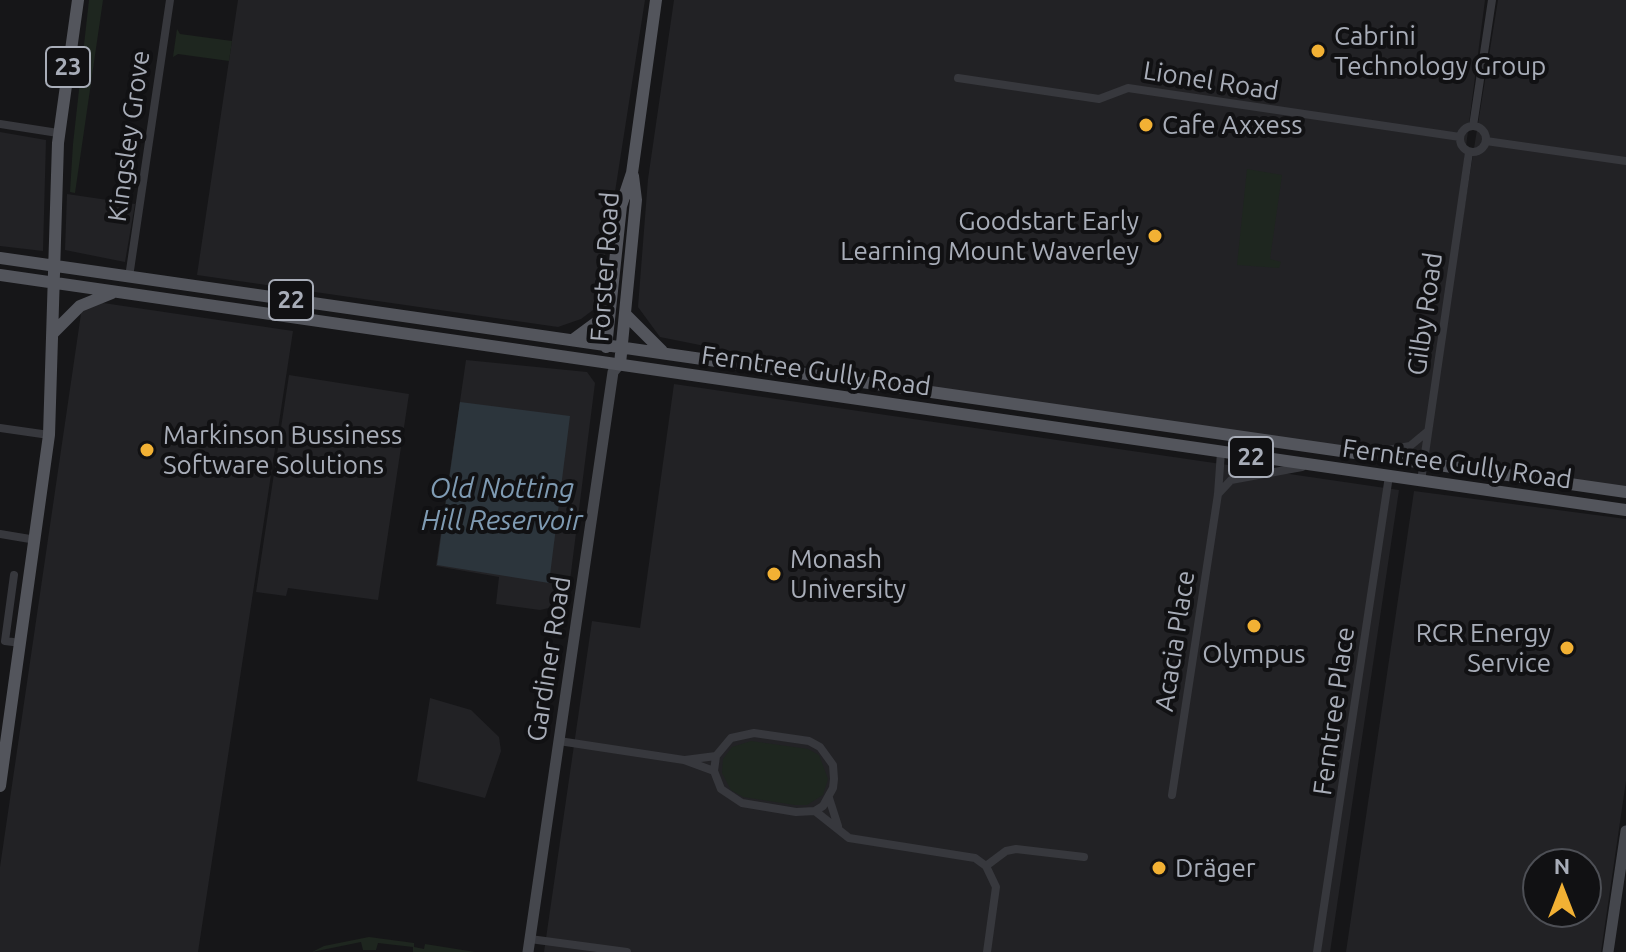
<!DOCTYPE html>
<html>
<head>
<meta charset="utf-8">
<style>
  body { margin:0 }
  #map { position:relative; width:1626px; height:952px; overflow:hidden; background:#161618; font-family:Ubuntu,sans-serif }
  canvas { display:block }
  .north { position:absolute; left:1522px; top:848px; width:80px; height:80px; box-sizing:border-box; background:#111113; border:2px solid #4d4f55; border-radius:50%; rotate:0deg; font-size:22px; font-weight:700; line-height:32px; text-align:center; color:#a8adb8 }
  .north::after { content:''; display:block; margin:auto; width:28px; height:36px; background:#f2b134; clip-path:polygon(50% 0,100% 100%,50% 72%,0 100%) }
</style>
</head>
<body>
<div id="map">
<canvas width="1626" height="952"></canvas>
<div class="north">N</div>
</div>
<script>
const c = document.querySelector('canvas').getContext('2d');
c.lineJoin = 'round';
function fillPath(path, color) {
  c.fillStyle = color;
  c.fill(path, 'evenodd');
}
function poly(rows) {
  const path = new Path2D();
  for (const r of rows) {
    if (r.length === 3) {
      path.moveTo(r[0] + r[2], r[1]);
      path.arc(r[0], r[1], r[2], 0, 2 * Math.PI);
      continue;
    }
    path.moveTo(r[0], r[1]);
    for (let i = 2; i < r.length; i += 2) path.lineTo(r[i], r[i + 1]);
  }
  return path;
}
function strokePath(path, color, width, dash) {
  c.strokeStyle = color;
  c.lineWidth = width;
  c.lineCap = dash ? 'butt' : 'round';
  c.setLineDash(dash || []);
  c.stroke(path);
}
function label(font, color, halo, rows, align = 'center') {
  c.font = font + ' Ubuntu,sans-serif';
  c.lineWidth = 8;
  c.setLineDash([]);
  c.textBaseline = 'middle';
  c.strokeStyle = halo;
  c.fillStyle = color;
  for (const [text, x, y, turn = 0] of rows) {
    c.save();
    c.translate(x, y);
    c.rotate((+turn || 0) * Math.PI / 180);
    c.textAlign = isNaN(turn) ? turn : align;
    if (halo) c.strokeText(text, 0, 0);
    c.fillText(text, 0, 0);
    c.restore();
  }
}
fillPath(poly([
  [238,0,645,0,597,307,581,319,558,327,197,275],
  [674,0,1485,0,1432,408,1498,0,1626,0,1626,489,1424,463,829,371,660,337,638,307,648,179],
  [0,132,46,140,43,251,0,246],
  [67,194,135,204,125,262,65,250],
  [83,300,293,331,198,952,0,952,0,867],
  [466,360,587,372,595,383,567,604,540,610,496,604,499,577,436,566],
  [289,375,409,394,378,600,288,588,286,596,256,592],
  [674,384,1399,490,1330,952,544,952,592,621,640,628],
  [1414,491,1626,519,1626,781,1601,952,1346,952],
  [1538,864,1586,864,1586,912,1538,912],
  [430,698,471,710,499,737,501,751,485,798,417,781]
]), '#222225');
fillPath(poly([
  [89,0,103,0,75,193,70,192,73,144],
  [177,29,180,34,232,41,229,61,178,54,173,57],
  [1247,169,1282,175,1270,259,1281,262,1279,268,1237,265],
  [751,741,808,749,819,755,828,779,823,795,807,805,795,805,743,797,731,790,722,773,723,759,732,747],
  [369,937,414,943,414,947,424,949,425,944,475,952,413,952,413,947,378,943,376,950,363,950,361,942,312,952,324,946]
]), '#1e261f');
fillPath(poly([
  [460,402,570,416,549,583,437,565]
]), '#2c353c');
strokePath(poly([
  [958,78,1099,99,1128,88,1460,137],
  [0,124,58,133],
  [1473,139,13],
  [1473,126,1492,0],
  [1486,141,1626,161],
  [129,277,170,0],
  [0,428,49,435],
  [1376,452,1410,446,1428,431],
  [1421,481,1469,152],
  [1218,494,1231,480,1302,467],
  [0,534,36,540],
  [14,575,5,641,21,643],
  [754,733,809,741,820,747,833,765,834,779,833,788,823,806,815,811,796,812,742,803,721,789,714,771,716,756,731,738,754,733],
  [559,741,684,760,714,771],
  [685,760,716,756],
  [1172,795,1218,494,1221,452],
  [829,798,838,826],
  [815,811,849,838,975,858,986,866,1006,851,1016,849,1084,857],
  [986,866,996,887,987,952],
  [530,939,627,952],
  [1317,952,1389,476]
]), '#37383d', 8);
strokePath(poly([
  [528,952,613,372,620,364],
  [1608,952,1626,831]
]), '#45474d', 11);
strokePath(poly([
  [0,258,1626,492],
  [0,275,1626,510],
  [625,314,662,351],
  [53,333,80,306,112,293],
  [574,339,597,322,609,306],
  [606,347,621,206,632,173,656,0],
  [620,364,636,200,633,176],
  [0,786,49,435,58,143,78,0]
]), '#53555c', 12);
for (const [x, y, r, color] of [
  [1318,51,8,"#f2b134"],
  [1146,125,8,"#f2b134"],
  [1155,236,8,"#f2b134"],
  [147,450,8,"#f2b134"],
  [774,574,8,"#f2b134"],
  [1254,626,8,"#f2b134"],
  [1567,648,8,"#f2b134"],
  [1159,868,8,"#f2b134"]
]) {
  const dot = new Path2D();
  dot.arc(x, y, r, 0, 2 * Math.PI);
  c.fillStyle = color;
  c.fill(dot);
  strokePath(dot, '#111113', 3);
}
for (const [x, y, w] of [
  [68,67,44],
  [291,300,44],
  [1251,457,44]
]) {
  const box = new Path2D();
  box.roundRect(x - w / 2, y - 20, w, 40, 6);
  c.fillStyle = '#111113';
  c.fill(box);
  strokePath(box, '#a8adb8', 2);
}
label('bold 24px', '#a8adb8', null, [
  ["23",68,67],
  ["22",291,300],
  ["22",1251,457]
]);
label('26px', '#a8adb8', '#111113', [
  ["Cabrini",1334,36],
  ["Technology Group",1334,66],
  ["Cafe Axxess",1162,125],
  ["Goodstart Early",1139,221,"right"],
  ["Learning Mount Waverley",1139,251,"right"],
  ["Markinson Bussiness",163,435],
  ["Software Solutions",163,465],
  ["Monash",790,559],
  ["University",790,589],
  ["RCR Energy",1551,633,"right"],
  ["Service",1551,663,"right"],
  ["Olympus",1254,654,"center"],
  ["Dräger",1175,868]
], 'left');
label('26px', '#a8adb8', '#111113', [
  ["Lionel Road",1211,81,9],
  ["Kingsley Grove",129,136,-82],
  ["Forster Road",605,267,-86],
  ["Gilby Road",1425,314,-82],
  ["Ferntree Gully Road",816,371,8],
  ["Ferntree Gully Road",1457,464,8],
  ["Acacia Place",1175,641,-81],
  ["Gardiner Road",549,659,-81],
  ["Ferntree Place",1334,711,-82]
]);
label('italic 28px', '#7f9bb3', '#111113', [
  ["Old Notting",502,489],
  ["Hill Reservoir",502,521]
]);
</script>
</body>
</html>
